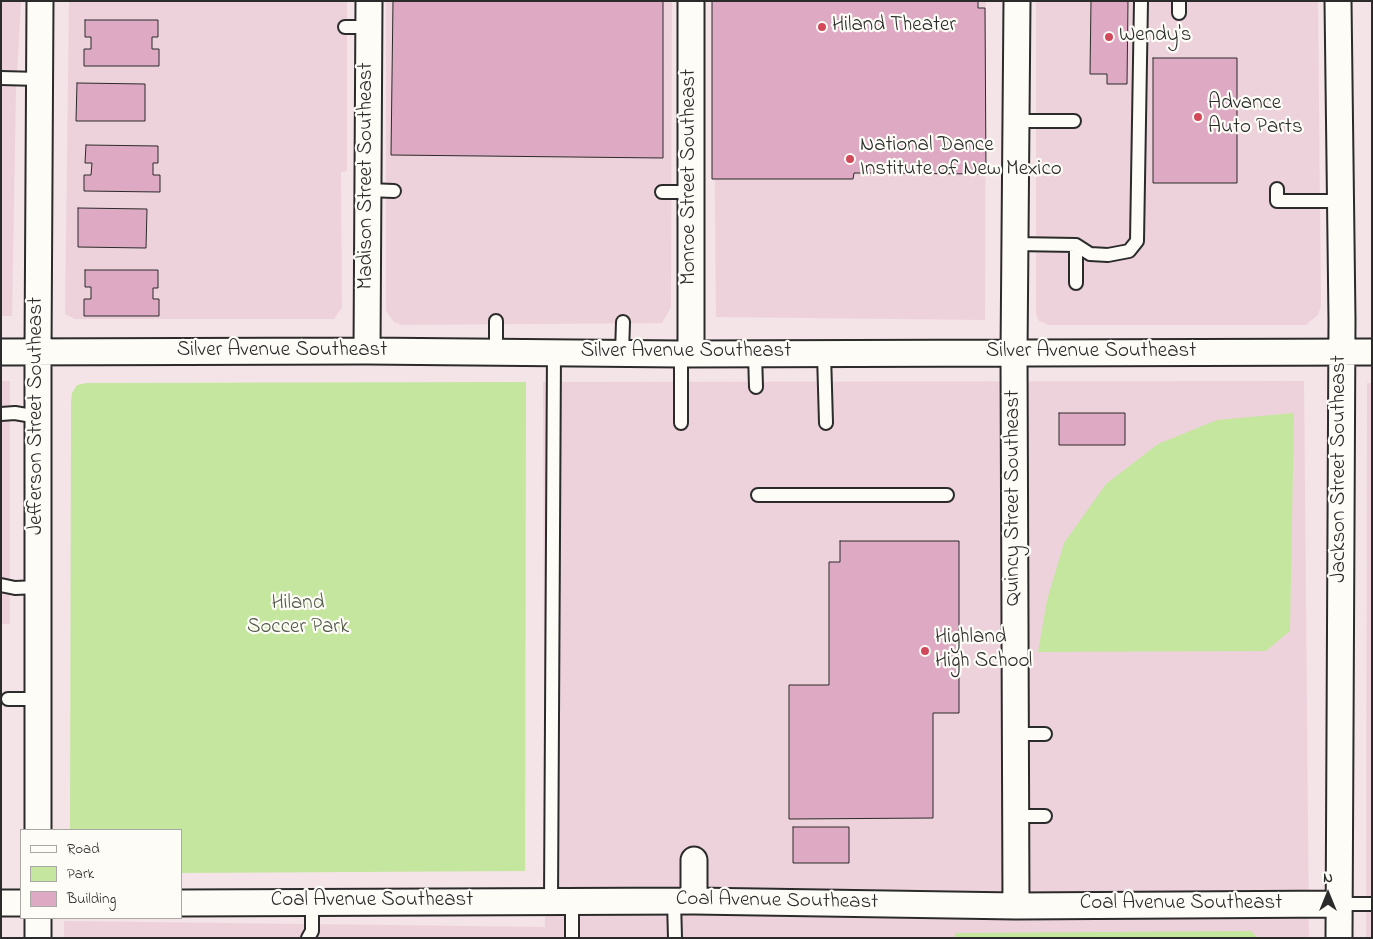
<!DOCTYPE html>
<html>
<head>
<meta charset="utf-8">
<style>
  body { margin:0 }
  #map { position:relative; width:1373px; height:939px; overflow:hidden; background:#f4e3e7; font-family:"Indie Flower",sans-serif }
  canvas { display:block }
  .frame { position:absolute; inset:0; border:2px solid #2b2b2b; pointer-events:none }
  .legend { position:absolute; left:20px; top:829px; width:162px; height:90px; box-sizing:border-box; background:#fdfcf7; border:1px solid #a9a8a5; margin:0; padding:6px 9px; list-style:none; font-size:15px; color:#2b2b2b }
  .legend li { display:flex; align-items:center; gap:10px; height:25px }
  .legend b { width:25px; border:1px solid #a9a8a5 }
  .north { position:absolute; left:1303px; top:869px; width:50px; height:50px; -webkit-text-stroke:4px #fdfcf7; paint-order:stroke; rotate:0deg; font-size:14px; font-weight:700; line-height:20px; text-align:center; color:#2b2b2b }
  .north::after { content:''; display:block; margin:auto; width:18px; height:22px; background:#2b2b2b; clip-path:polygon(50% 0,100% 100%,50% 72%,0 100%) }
</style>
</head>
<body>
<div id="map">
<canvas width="1373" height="939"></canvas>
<div class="frame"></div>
<ul class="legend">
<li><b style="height:6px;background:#fdfcf7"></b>Road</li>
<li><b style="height:14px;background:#c5e69f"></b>Park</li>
<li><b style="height:14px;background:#dea9c2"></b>Building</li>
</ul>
<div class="north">N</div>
</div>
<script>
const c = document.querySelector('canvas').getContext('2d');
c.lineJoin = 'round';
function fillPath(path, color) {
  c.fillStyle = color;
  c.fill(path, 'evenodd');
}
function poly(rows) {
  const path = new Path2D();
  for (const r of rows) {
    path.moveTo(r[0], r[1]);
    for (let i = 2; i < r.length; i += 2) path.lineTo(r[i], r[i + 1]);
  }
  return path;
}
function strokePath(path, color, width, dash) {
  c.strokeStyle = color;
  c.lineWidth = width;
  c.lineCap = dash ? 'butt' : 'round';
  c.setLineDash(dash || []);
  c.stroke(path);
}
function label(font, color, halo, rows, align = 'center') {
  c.font = font + ' "Indie Flower",sans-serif';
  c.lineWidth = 4.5;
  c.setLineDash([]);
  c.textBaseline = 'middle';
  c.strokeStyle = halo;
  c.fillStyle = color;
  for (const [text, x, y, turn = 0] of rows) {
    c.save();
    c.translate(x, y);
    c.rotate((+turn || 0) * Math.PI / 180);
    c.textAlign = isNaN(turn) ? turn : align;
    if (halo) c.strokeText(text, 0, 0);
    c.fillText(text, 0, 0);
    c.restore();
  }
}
fillPath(poly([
  [1,1,21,1,16,90,12,316,1,316],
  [69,1,347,1,347,171,341,172,342,307,334,319,75,319,65,314],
  [386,1,672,1,671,307,662,323,402,325,394,322,386,311],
  [713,1,986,1,985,320,716,317],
  [1036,1,1318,1,1321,306,1318,315,1306,325,1049,325,1039,321,1036,314],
  [1,381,10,381,10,624,1,624],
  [1304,381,1309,938,64,938,64,921,545,927,543,382],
  [1367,383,1372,383,1372,938,1366,938]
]), '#edd2dc');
fillPath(poly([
  [526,382,525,871,181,873,181,830,70,830,71,403,72,393,77,385,87,383],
  [1294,413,1290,631,1266,651,1038,652,1047,600,1064,543,1106,484,1158,444,1217,420],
  [1251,931,1258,938,955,938,955,933]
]), '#c5e69f');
const building = poly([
  [393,1,663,1,663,158,391,155,393,1],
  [712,1,978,1,978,8,985,8,986,174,854,173,853,179,712,179,712,1],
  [1091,1,1128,1,1127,84,1107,84,1107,74,1090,74,1091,1],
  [85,20,158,20,158,37,152,37,152,49,159,49,159,66,84,66,84,49,91,49,91,37,85,37,85,20],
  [1153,58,1237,58,1237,183,1153,183,1153,58],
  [77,83,145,84,145,121,76,121,77,83],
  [86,145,158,146,158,163,153,163,153,175,160,175,160,192,84,191,84,175,91,175,92,163,85,163,86,145],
  [78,208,147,209,146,248,78,247,78,208],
  [85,270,158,270,158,288,153,288,153,299,159,299,159,316,84,316,84,299,91,299,91,287,85,287,85,270],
  [1059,413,1125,413,1125,445,1059,445,1059,413],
  [840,541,959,541,959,713,933,713,933,818,789,819,789,685,829,685,829,562,840,562,840,541],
  [793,827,849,827,849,863,793,863,793,827]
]);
fillPath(building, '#dea9c2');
strokePath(building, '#2b2b2b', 1);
const lane = poly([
  [1179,13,1179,1],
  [345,27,369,27],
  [1,78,39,79],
  [1016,121,1074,121],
  [1277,189,1277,201,1340,201],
  [368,190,394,191],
  [662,192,691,192],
  [1015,244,1076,245,1090,254,1108,255,1129,251,1137,241,1141,1],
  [1076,245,1076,283],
  [496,321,496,352],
  [622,353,623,322],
  [681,354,681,423],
  [755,354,756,387],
  [824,354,826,423],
  [1,414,15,413,38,417],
  [758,495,947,495],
  [1,585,15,588,38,587],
  [8,699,38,699],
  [1016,734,1045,734],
  [1016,816,1045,816],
  [551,901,554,352],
  [572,901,572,938],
  [674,901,675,938],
  [1339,904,1372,904],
  [308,938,312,931,312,902]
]);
const street = poly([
  [1338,1,1342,320,1339,938],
  [367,351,369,1],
  [1,352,367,351,681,354,1372,352],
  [691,354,691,1],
  [38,830,38,352,40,1],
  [694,860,694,901],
  [1,903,21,903],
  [181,903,694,901,1016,906,1339,904],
  [1016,906,1014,354,1017,1],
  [38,938,38,918]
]);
strokePath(lane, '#2b2b2b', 16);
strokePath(street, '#2b2b2b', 29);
strokePath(lane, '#fdfcf7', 12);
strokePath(street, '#fdfcf7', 25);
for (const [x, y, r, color] of [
  [822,27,5,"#d1495b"],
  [1109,37,5,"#d1495b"],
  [1198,117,5,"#d1495b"],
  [850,159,5,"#d1495b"],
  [925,651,5,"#d1495b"]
]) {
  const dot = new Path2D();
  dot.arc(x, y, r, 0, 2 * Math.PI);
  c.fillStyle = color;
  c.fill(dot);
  strokePath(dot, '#fdfcf7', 2);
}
label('21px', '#2b2b2b', '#fdfcf7', [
  ["Hiland Theater",832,27],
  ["Wendy's",1119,37],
  ["Advance",1208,105],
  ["Auto Parts",1208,129],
  ["National Dance",860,147],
  ["Institute of New Mexico",860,171],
  ["Highland",935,639],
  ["High School",935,663]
], 'left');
label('21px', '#2b2b2b', '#fdfcf7', [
  ["Madison Street Southeast",368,176,-90],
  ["Monroe Street Southeast",691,177,-90],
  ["Silver Avenue Southeast",282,352],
  ["Silver Avenue Southeast",686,353],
  ["Silver Avenue Southeast",1091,353],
  ["Jefferson Street Southeast",38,416,-90],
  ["Jackson Street Southeast",1341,469,-90],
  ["Quincy Street Southeast",1015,498,-90],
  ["Coal Avenue Southeast",372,902],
  ["Coal Avenue Southeast",777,902,1],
  ["Coal Avenue Southeast",1181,905]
]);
label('21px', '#525a48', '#fdfcf7', [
  ["Hiland",298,605],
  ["Soccer Park",298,629]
]);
</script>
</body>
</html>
